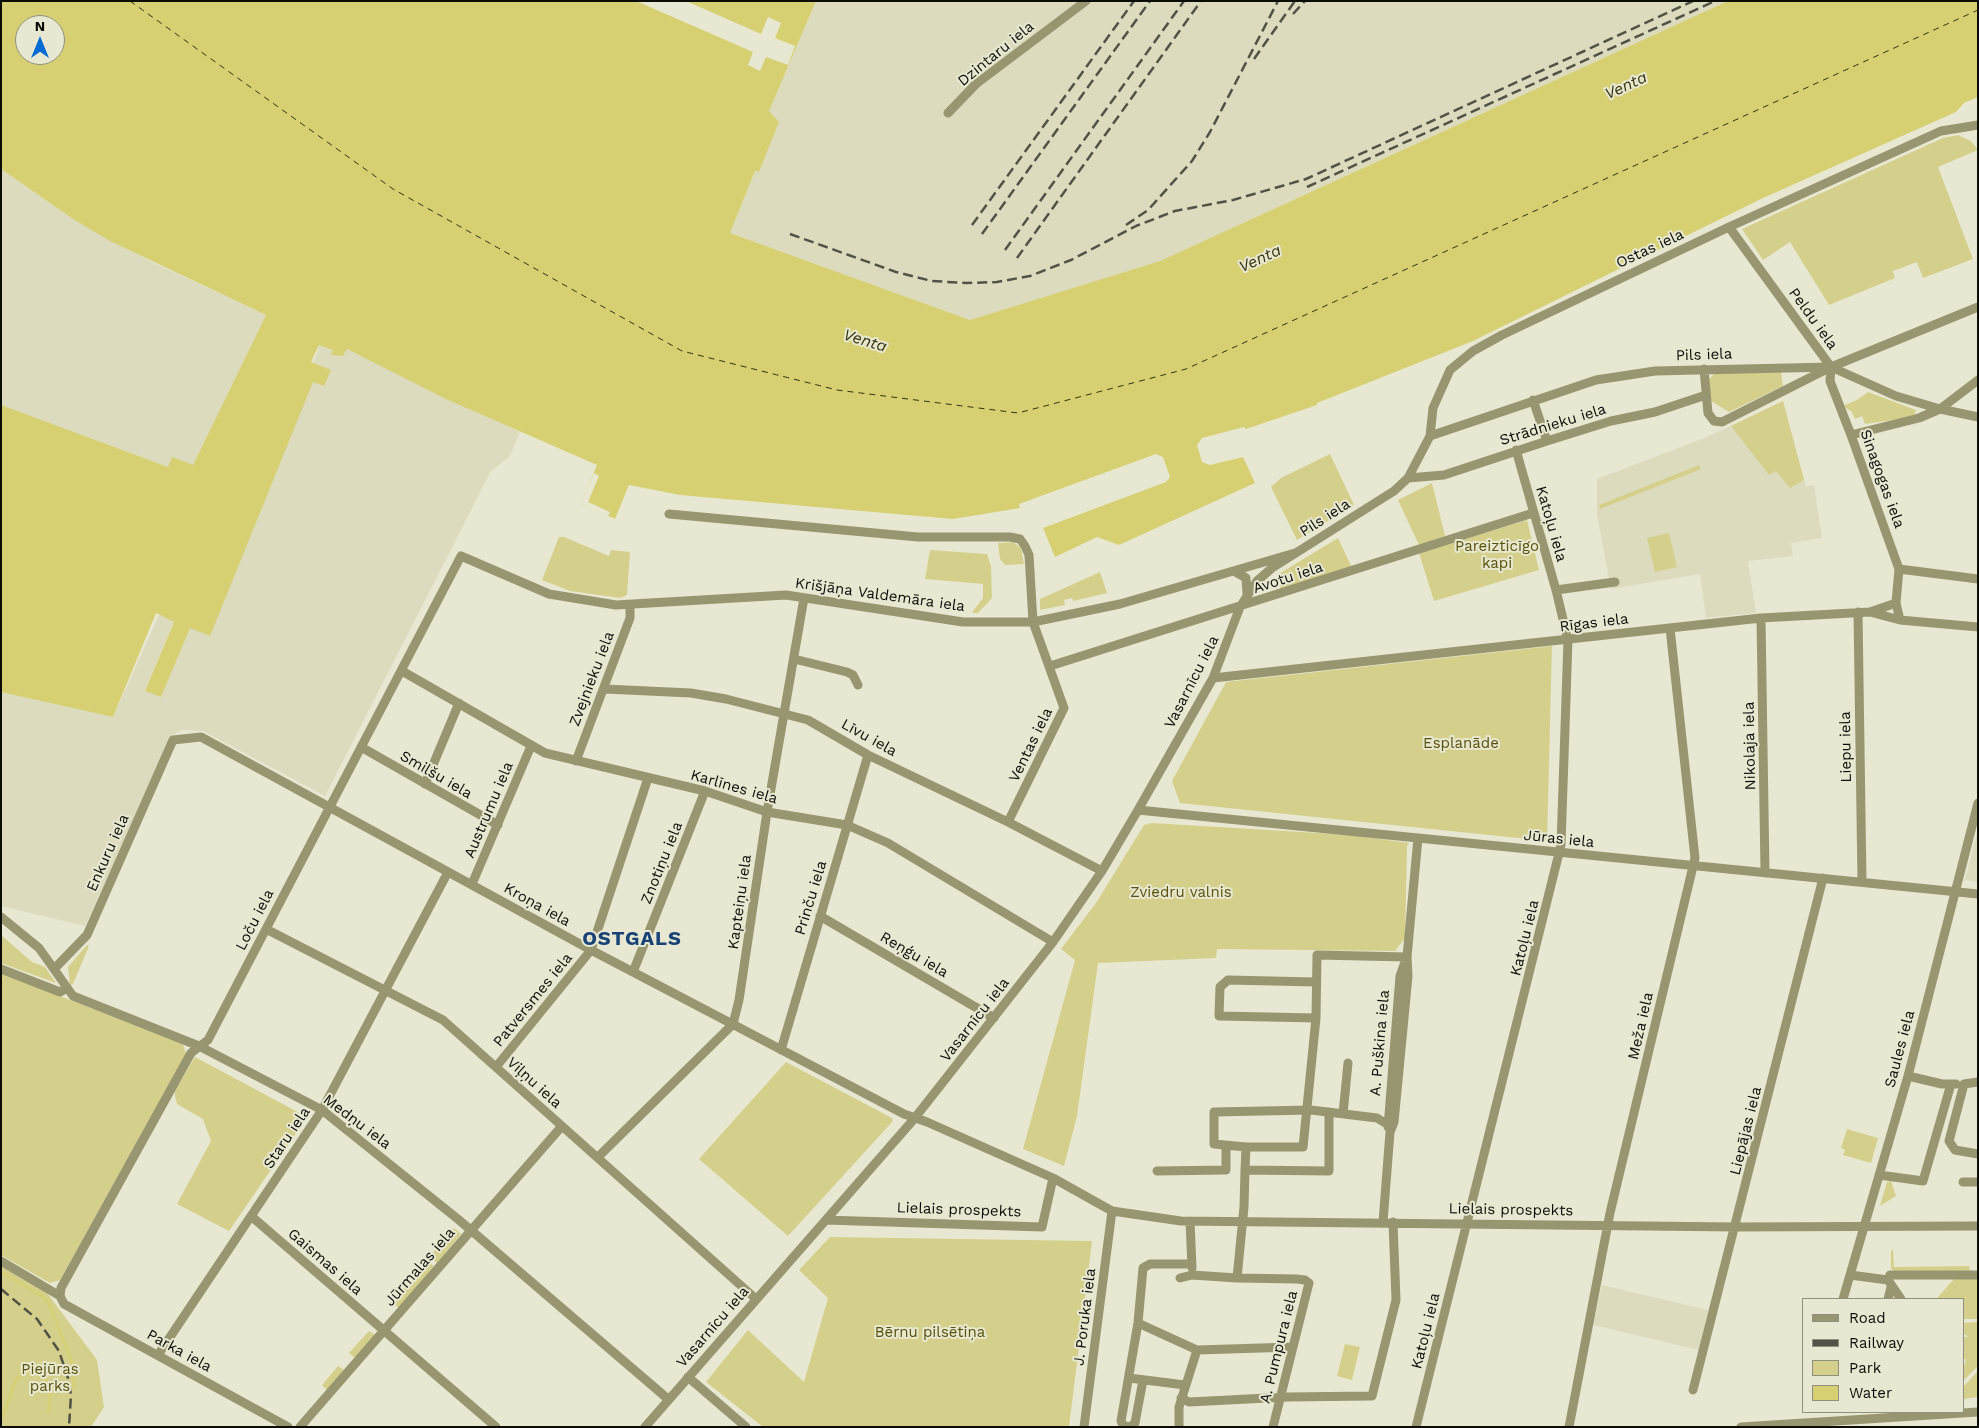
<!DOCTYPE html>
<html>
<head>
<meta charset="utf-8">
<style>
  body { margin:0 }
  #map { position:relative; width:1979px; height:1428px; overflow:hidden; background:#e8e8d2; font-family:"Work Sans",sans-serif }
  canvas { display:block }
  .frame { position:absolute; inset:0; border:2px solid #0c0c06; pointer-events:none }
  .legend { position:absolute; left:1802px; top:1298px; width:162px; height:115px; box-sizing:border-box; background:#e8e8d2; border:1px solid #909080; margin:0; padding:6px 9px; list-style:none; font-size:15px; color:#0c0c06 }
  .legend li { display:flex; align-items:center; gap:10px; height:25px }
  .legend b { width:25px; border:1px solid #909080 }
  .north { position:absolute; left:15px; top:15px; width:50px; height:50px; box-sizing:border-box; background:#e8e8d2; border:1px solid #909080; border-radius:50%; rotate:0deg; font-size:14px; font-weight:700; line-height:20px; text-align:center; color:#0c0c06 }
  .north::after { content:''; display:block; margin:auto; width:18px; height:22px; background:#026cd4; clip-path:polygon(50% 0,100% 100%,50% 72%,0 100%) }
</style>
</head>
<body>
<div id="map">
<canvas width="1979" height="1428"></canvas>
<div class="frame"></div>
<ul class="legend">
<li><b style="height:6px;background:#989670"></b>Road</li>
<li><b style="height:6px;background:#525246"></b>Railway</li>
<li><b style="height:14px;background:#d4d08c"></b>Park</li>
<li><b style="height:14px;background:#d6d072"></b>Water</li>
</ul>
<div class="north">N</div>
</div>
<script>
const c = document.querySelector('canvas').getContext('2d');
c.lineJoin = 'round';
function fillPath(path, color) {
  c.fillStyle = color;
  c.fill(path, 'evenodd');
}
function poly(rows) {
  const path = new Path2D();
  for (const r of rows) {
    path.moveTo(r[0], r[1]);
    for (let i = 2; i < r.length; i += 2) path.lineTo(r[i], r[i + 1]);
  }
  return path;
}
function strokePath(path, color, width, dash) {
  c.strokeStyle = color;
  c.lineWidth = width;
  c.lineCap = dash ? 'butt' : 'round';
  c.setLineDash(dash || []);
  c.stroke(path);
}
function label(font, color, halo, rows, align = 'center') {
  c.font = font + ' "Work Sans",sans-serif';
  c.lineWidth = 4;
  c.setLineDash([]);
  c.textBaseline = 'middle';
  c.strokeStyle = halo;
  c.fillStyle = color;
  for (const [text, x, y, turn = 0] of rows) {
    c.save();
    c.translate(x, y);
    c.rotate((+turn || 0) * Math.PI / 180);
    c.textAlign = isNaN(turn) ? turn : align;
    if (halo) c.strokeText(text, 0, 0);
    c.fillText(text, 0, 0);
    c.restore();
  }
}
fillPath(poly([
  [816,1,1728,1,1160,261,970,320,730,233,755,171,759,172,779,122,769,111],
  [1,169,73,219,152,262,266,315,193,465,168,467,1,407],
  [320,345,334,350,331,355,343,356,347,349,520,432,510,456,491,471,325,796,203,731,182,730,173,735,85,926,1,906,1,692,113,717,159,615,174,621,145,690,161,697,190,627,210,635],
  [1783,401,1806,487,1814,485,1822,538,1791,543,1793,556,1748,561,1756,613,1706,618,1700,574,1611,589,1597,515,1597,479,1707,437],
  [1978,829,1978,882,1965,880],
  [1602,1285,1708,1310,1699,1350,1593,1325]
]), '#dcdbbe');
fillPath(poly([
  [1958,135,1971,141,1978,150,1938,167,1973,259,1923,278,1917,262,1893,271,1895,278,1829,305,1790,242,1763,260,1742,229,1943,138],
  [1781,372,1783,386,1729,412,1711,401,1708,380,1715,373],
  [1868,392,1916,410,1914,417,1865,424,1862,416,1855,419,1852,412,1843,406,1857,400],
  [1783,401,1804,480,1790,488,1776,471,1769,475,1731,426],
  [1330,454,1354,505,1297,540,1271,487,1281,478],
  [1699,465,1701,469,1600,509,1599,505],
  [1432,483,1445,536,1419,545,1398,500],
  [1527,520,1539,570,1434,601,1419,553],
  [1669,533,1677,567,1655,572,1647,538],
  [559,537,564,537,609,556,611,550,630,552,627,595,620,598,570,591,542,580],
  [1338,538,1352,568,1282,592,1277,575],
  [1013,542,1021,548,1024,564,1005,565,1000,559,998,543],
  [930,550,987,554,991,566,992,598,978,613,973,613,973,611,983,598,983,584,925,579],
  [1100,572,1107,593,1073,601,1072,598,1064,600,1065,605,1040,610,1040,599],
  [1552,646,1547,841,1180,803,1172,781,1226,682],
  [1152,823,1351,835,1409,843,1407,846,1405,938,1395,951,1217,949,1216,958,1098,963,1077,1116,1064,1166,1023,1149,1075,960,1061,949,1096,903,1144,825],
  [1,935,32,962,45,967,56,983,1,963],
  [87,945,89,946,73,984,70,985,68,967],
  [1,973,183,1044,186,1054,60,1280,50,1283,1,1255],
  [195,1057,307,1117,229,1231,177,1204,211,1141,203,1119,177,1104,175,1096,175,1091],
  [786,1062,892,1118,893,1121,788,1236,699,1159],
  [1847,1129,1878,1138,1871,1163,1843,1155,1845,1150,1841,1148],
  [1891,1181,1896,1196,1880,1206,1887,1182],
  [454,1228,461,1234,437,1263,429,1257],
  [830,1237,1092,1241,1069,1427,763,1427,706,1382,748,1330,804,1382,828,1298,799,1270],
  [1893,1249,1894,1267,1969,1266,1970,1271,1897,1274,1891,1268,1891,1251],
  [427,1260,434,1266,399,1308,392,1302],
  [1,1263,45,1290,97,1360,104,1407,91,1427,1,1427],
  [1956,1277,1978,1277,1978,1319,1963,1319,1963,1299,1936,1299],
  [1978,1322,1978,1366,1963,1381,1963,1368,1966,1360,1964,1358,1963,1360,1963,1337,1968,1337,1963,1333,1963,1323],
  [369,1331,375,1335,355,1358,349,1353],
  [1345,1344,1360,1347,1352,1380,1337,1376],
  [338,1366,344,1370,327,1390,322,1385],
  [1978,1371,1978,1397,1963,1399,1963,1387]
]), '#d4d08c');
fillPath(poly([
  [1,1,816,1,769,111,779,122,759,172,755,171,730,233,970,320,1160,261,1728,1,1978,1,1978,97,1964,103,1956,112,1763,198,1473,341,1317,403,1317,405,1246,429,1244,427,1202,438,1197,445,1202,462,1210,465,1243,457,1255,483,1119,545,1097,537,1055,557,1043,528,1166,482,1170,477,1163,457,1156,454,1019,504,1020,508,953,519,680,495,629,485,615,519,581,504,597,465,446,399,347,349,343,356,331,355,333,350,319,345,311,362,331,370,324,386,313,382,210,636,190,628,161,697,145,691,174,622,156,613,113,717,1,692,1,405,168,467,172,457,193,465,266,315,110,241,73,219,1,169],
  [25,25,55,25,55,55,25,55]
]), '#d6d072');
fillPath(poly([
  [636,1,686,1,761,34,768,17,781,23,775,38,795,46,788,65,766,57,760,71,748,65,753,52],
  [594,473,599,476,588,502,610,512,608,516,581,504]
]), '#e8e8d2');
strokePath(poly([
  [1,1272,44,1297,50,1306,73,1365,74,1388],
  [1,1421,16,1380,24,1372,33,1372,49,1382,50,1398,48,1413]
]), '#d6d072', 2.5);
strokePath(poly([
  [130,1,393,189,682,351,837,390,1018,413,1186,369,1978,10]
]), '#353309', 1, [6, 5]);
strokePath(poly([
  [948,113,976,84,1086,1],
  [1729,227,1831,367,1896,396,1940,409,1978,417],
  [1831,367,1830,381,1851,435,1899,569,1896,603,1900,620],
  [1704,369,1708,413,1714,421,1722,422,1829,368],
  [1533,400,1547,441],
  [1851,435,1919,418,1940,409,1978,380],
  [1430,436,1596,380,1655,371,1831,367,1978,307],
  [1408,478,1444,475,1547,441,1611,421,1655,412,1706,395],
  [669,514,918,537,1010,537,1020,539,1025,546,1029,555,1033,622,1064,708,1008,822],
  [1899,569,1978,579],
  [1234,571,1246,578,1247,594],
  [1556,590,1615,582],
  [1858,612,1862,882],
  [1870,612,1896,603],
  [1761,618,1765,873],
  [794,659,847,672,853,675,858,685],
  [1050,666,1533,513],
  [402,671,545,753,705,791,767,812,847,825,888,843,1053,942],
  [1213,678,1761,618,1870,612,1900,620,1978,627],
  [605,689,691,693,726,699,808,720,868,755,1008,822,1102,871],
  [361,747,498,825],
  [576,761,630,618,630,606],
  [425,784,459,703],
  [1138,810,1978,894],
  [472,884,531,746],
  [820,916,994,1018],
  [1,917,39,948,73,996,199,1046,322,1110,459,1220,668,1399],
  [266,929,443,1020,756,1299],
  [55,968,87,935,173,740,201,737,591,950,904,1114,927,1122,1053,1178,1112,1211,1181,1221,1736,1227,1978,1226],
  [1,969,60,992,67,988],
  [633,972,705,791],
  [1316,1018,1219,1016,1220,987,1228,980,1316,982],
  [781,1050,868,755],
  [496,1067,591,950,648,778],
  [1908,1076,1942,1084,1956,1084],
  [1978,1082,1964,1084,1949,1141,1955,1150,1978,1154],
  [1343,1114,1348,1063],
  [1388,1127,1400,976,1405,962],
  [1246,1147,1214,1144,1214,1112,1311,1110,1377,1118,1387,1124],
  [598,1157,733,1024,739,1000,767,812,804,598],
  [1245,1170,1246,1147,1303,1147,1316,1018,1317,955,1407,957],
  [1157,1171,1226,1170,1226,1146],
  [1879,1175,1923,1181,1951,1084],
  [1963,1182,1978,1182],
  [251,1216,496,1427],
  [826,1220,1042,1227,1053,1178],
  [1190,1221,1192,1268],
  [1383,1222,1390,1132,1394,1122,1408,976,1407,957,1418,838],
  [1,1261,60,1296],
  [1850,1275,1888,1280,1890,1275,1978,1275],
  [1180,1278,1192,1275,1237,1278],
  [1888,1280,1901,1299],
  [1843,1299,1908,1076,1978,803],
  [1888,1299,1891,1287],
  [1138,1323,1197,1350,1293,1347],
  [158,1355,322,1110,448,872],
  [688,1377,746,1427],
  [1129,1378,1185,1385],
  [1693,1390,1823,878],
  [1181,1398,1189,1402,1287,1397,1372,1396,1396,1300,1393,1222],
  [288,1427,64,1304,60,1296,61,1288,191,1053,208,1040,461,556,549,594,616,605,786,595,963,622,1033,622,1120,604,1295,553],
  [300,1427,562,1126],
  [645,1427,914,1119,1053,942,1102,871,1138,810,1213,678,1240,607,1257,581,1272,568,1394,491,1408,478,1430,436,1433,408,1450,370,1473,351,1502,335,1729,227,1941,131,1978,125],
  [1084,1427,1112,1211],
  [1128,1427,1123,1425,1121,1421,1138,1323,1143,1268,1150,1264,1192,1264],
  [1130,1427,1135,1423,1143,1380],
  [1179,1427,1179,1407,1197,1350],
  [1273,1427,1309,1283,1305,1280,1297,1279,1237,1278,1244,1207,1245,1170,1329,1171,1329,1112],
  [1416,1427,1561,845,1568,640,1556,590,1516,450],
  [1569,1427,1610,1213,1695,858,1670,628],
  [1741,1427,1978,1412]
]), '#989670', 9);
strokePath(poly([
  [1293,14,1305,1],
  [1254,59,1295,1],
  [1307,187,1715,1],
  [972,225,1134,1],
  [1126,225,1148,210,1192,161,1210,132,1278,1],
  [790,234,896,272,932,281,966,283,997,282,1030,276,1071,260,1136,226,1175,211,1233,200,1306,179,1693,1],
  [982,234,1150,1],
  [1005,250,1184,1],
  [1017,258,1201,1],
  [1,1289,37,1319,59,1351,68,1378,71,1395,69,1427]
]), '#525246', 2.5, [10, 5]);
label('15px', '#0c0c06', '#e8e8d2', [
  ["Dzintaru iela",996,54,-39],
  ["Ostas iela",1650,249,-25],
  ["Peldu iela",1813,319,54],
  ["Pils iela",1704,355,-2],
  ["Strādnieku iela",1553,425,-17],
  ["Sinagogas iela",1882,479,70],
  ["Pils iela",1325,518,-33],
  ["Katoļu iela",1551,524,74],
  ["Avotu iela",1288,578,-18],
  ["Krišjāņa Valdemāra iela",880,595,8],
  ["Rīgas iela",1594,623,-7],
  ["Zvejnieku iela",592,679,-69],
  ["Vasarnīcu iela",1192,682,-63],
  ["Līvu iela",869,738,29],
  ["Ventas iela",1031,745,-64],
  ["Nikolaja iela",1750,746,-91],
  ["Liepu iela",1846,747,-91],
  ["Smilšu iela",436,775,30],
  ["Karlīnes iela",734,787,16],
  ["Austrumu iela",489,810,-67],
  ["Jūras iela",1559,839,6],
  ["Enkuru iela",108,853,-66],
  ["Znotiņu iela",662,863,-68],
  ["Prinču iela",811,898,-73],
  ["Kapteiņu iela",740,902,-82],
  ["Kroņa iela",537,905,29],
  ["Loču iela",255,920,-63],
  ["Katoļu iela",1525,938,-76],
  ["Reņģu iela",914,955,30],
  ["Patversmes iela",533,1000,-51],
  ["Vasarnīcu iela",975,1020,-52],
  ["Meža iela",1641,1026,-77],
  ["A. Puškina iela",1380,1043,-85],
  ["Saules iela",1900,1049,-75],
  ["Viļņu iela",534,1083,42],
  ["Medņu iela",357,1122,37],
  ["Liepājas iela",1746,1131,-76],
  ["Staru iela",287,1138,-56],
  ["Lielais prospekts",959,1210,2],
  ["Lielais prospekts",1511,1210,1],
  ["Gaismas iela",325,1262,41],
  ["Jūrmalas iela",420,1267,-49],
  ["J. Poruka iela",1085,1317,-83],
  ["Vasarnīcu iela",713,1327,-49],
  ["Katoļu iela",1426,1331,-76],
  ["A. Pumpura iela",1279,1347,-76],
  ["Parka iela",179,1351,29]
]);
label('15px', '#575207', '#e8e8d2', [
  ["Pareizticīgo",1497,547],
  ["kapi",1497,564],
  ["Esplanāde",1461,744],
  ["Zviedru valnis",1181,893],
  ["Bērnu pilsētiņa",930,1333],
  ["Piejūras",50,1370],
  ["parks",50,1387]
]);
label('italic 16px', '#353309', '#e8e8d2', [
  ["Venta",1626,86,-25],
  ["Venta",1260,259,-25],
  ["Venta",865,341,17]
]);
c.letterSpacing = '1px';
label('bold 20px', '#184376', '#e8e8d2', [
  ["OSTGALS",632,939]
]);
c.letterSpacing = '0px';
</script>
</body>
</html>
